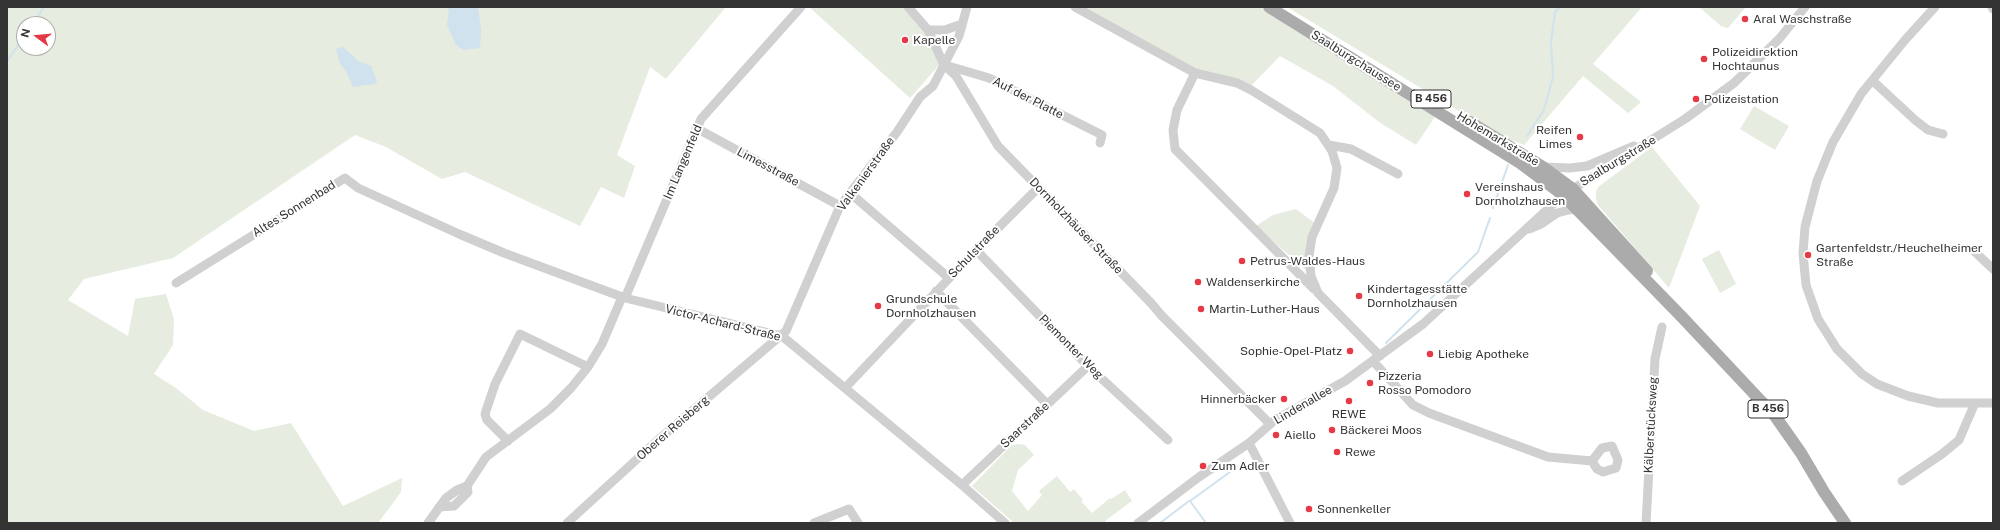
<!DOCTYPE html>
<html>
<head>
<meta charset="utf-8">
<style>
  body { margin:0 }
  #map { position:relative; width:2000px; height:530px; overflow:hidden; background:#fff; font-family:"Public Sans",sans-serif }
  canvas { display:block }
  .frame { position:absolute; inset:0; border:8px solid #333; pointer-events:none }
  .north { position:absolute; left:16px; top:16px; width:40px; height:40px; box-sizing:border-box; background:#fff; border:1px solid #adadad; border-radius:50%; rotate:286deg; font-size:11px; font-weight:700; line-height:16px; text-align:center; color:#333 }
  .north::after { content:''; display:block; margin:auto; width:14px; height:18px; background:#e63946; clip-path:polygon(50% 0,100% 100%,50% 72%,0 100%) }
</style>
</head>
<body>
<div id="map">
<canvas width="2000" height="530"></canvas>
<div class="frame"></div>
<div class="north">N</div>
</div>
<script>
const c = document.querySelector('canvas').getContext('2d');
c.lineJoin = 'round';
function fillPath(path, color) {
  c.fillStyle = color;
  c.fill(path, 'evenodd');
}
function poly(rows) {
  const path = new Path2D();
  for (const r of rows) {
    path.moveTo(r[0], r[1]);
    for (let i = 2; i < r.length; i += 2) path.lineTo(r[i], r[i + 1]);
  }
  return path;
}
function strokePath(path, color, width, dash) {
  c.strokeStyle = color;
  c.lineWidth = width;
  c.lineCap = dash ? 'butt' : 'round';
  c.setLineDash(dash || []);
  c.stroke(path);
}
function label(font, color, halo, rows, align = 'center') {
  c.font = font + ' "Public Sans",sans-serif';
  c.lineWidth = 4;
  c.setLineDash([]);
  c.textBaseline = 'middle';
  c.strokeStyle = halo;
  c.fillStyle = color;
  for (const [text, x, y, turn = 0] of rows) {
    c.save();
    c.translate(x, y);
    c.rotate((+turn || 0) * Math.PI / 180);
    c.textAlign = isNaN(turn) ? turn : align;
    if (halo) c.strokeText(text, 0, 0);
    c.fillText(text, 0, 0);
    c.restore();
  }
}
fillPath(poly([
  [7,7,726,7,666,79,650,67,617,155,635,166,624,198,601,187,580,226,465,172,442,179,386,147,355,135,173,258,84,279,68,300,128,336,135,299,166,294,174,319,173,345,154,374,176,388,203,410,254,431,291,423,343,506,402,478,401,492,378,523,7,523],
  [24,24,48,24,48,48,24,48],
  [809,7,902,7,926,34,940,64,910,98],
  [1081,7,1260,7,1435,117,1416,145,1379,122,1333,86,1280,56,1250,87,1196,70],
  [1287,7,1642,7,1593,64,1641,102,1628,113,1583,76,1524,145,1497,134],
  [1699,7,1746,7,1728,28,1721,26],
  [1754,106,1789,126,1775,150,1740,129],
  [1652,147,1700,206,1669,288,1598,205,1596,199,1596,192,1598,187],
  [1296,209,1316,224,1307,271,1256,226,1273,215],
  [1719,250,1736,284,1720,293,1702,259],
  [1018,444,1025,445,1034,455,1018,470,1012,491,1028,511,1042,495,1039,491,1057,476,1070,492,1074,489,1083,500,1081,501,1092,513,1110,498,1111,499,1125,490,1132,501,1105,521,1107,523,1014,523,972,486,1012,445]
]), '#e6ecdf');
fillPath(poly([
  [447,7,478,7,481,30,480,48,463,50,456,45,447,25,449,11],
  [343,47,358,61,371,66,377,81,375,84,353,87,346,71,340,64,336,49]
]), '#cfe2ee');
strokePath(poly([
  [33,24,44,7],
  [7,61,24,37],
  [1527,136,1544,110,1553,77,1551,42,1555,12,1560,7],
  [1493,208,1508,165],
  [1386,343,1478,252,1490,218],
  [1160,523,1189,501],
  [1206,523,1190,501,1230,472]
]), '#cfe2ee', 2);
strokePath(poly([
  [908,7,928,30,944,65,956,76,998,146,1151,303,1162,316,1270,424],
  [1075,7,1195,73,1237,83,1251,90,1320,133,1332,151,1337,168,1334,188,1312,237,1309,256,1311,276,1318,293,1380,356],
  [1935,7,1905,40,1861,94,1833,142,1817,181,1805,227,1803,253,1806,285,1818,319,1837,349,1862,374,1877,384,1908,396,1938,403,1993,403],
  [1992,7,1993,9],
  [928,30,945,30,962,24],
  [945,65,989,78,1102,135,1100,143],
  [1195,73,1177,110,1173,130,1175,149,1314,289],
  [1873,81,1915,120,1928,130,1943,134],
  [696,128,840,206],
  [1329,145,1351,149,1398,174],
  [1543,167,1570,168,1587,166,1634,146],
  [850,193,949,278],
  [1529,229,1541,224,1557,213,1573,209,1580,213],
  [976,250,1088,366,1168,440],
  [1975,252,1993,269],
  [176,283,345,178,358,188,459,234,504,253,625,298,782,336,962,485,1005,523],
  [936,291,1047,404],
  [625,298,701,119,801,7],
  [1373,361,1413,405,1429,413,1548,457,1592,461,1597,469,1603,472,1616,468,1618,460,1612,446,1602,448,1592,461],
  [845,388,976,250,1038,188],
  [508,441,487,420,485,414,495,384,520,334,588,367],
  [1249,443,1290,523],
  [1902,481,1942,454,1959,440,1975,403],
  [962,485,1088,366],
  [439,507,454,506,468,492,467,486],
  [428,523,446,498,457,490,467,486,486,457,550,409,571,388,588,367,602,344,622,297],
  [567,523,658,440,786,331,840,206,897,132,920,97,933,86,959,36,967,7],
  [814,523,849,509,858,523],
  [1138,523,1199,477,1249,443,1275,420,1345,381,1423,324,1563,195,1685,119,1734,83,1779,39,1805,7],
  [1646,523,1655,359,1662,327]
]), '#d0d0d0', 9);
strokePath(poly([
  [1269,7,1520,163,1563,195,1681,316,1775,416,1801,453,1824,492,1845,523],
  [1470,122,1543,167,1573,189,1647,271]
]), '#ababab', 12);
for (const [x, y, r, color] of [
  [1745,19,4,"#e63946"],
  [905,40,4,"#e63946"],
  [1704,59,4,"#e63946"],
  [1696,99,4,"#e63946"],
  [1580,137,4,"#e63946"],
  [1467,194,4,"#e63946"],
  [1808,255,4,"#e63946"],
  [1242,261,4,"#e63946"],
  [1198,282,4,"#e63946"],
  [1359,296,4,"#e63946"],
  [878,306,4,"#e63946"],
  [1201,309,4,"#e63946"],
  [1350,351,4,"#e63946"],
  [1430,354,4,"#e63946"],
  [1370,383,4,"#e63946"],
  [1284,399,4,"#e63946"],
  [1349,401,4,"#e63946"],
  [1332,430,4,"#e63946"],
  [1276,435,4,"#e63946"],
  [1337,452,4,"#e63946"],
  [1203,466,4,"#e63946"],
  [1309,509,4,"#e63946"]
]) {
  const dot = new Path2D();
  dot.arc(x, y, r, 0, 2 * Math.PI);
  c.fillStyle = color;
  c.fill(dot);
  strokePath(dot, '#fff', 1.5);
}
for (const [x, y, w] of [
  [1431,99,40],
  [1768,409,40]
]) {
  const box = new Path2D();
  box.roundRect(x - w / 2, y - 9, w, 18, 3);
  c.fillStyle = '#fff';
  c.fill(box);
  strokePath(box, '#333', 1);
}
label('bold 11px', '#333', null, [
  ["B 456",1431,99],
  ["B 456",1768,409]
]);
label('12px', '#333', '#fff', [
  ["Aral Waschstraße",1753,19],
  ["Kapelle",913,40],
  ["Polizeidirektion",1712,52],
  ["Hochtaunus",1712,66],
  ["Polizeistation",1704,99],
  ["Reifen",1572,130,"right"],
  ["Limes",1572,144,"right"],
  ["Vereinshaus",1475,187],
  ["Dornholzhausen",1475,201],
  ["Gartenfeldstr./Heuchelheimer",1816,248],
  ["Straße",1816,262],
  ["Petrus-Waldes-Haus",1250,261],
  ["Waldenserkirche",1206,282],
  ["Kindertagesstätte",1367,289],
  ["Dornholzhausen",1367,303],
  ["Grundschule",886,299],
  ["Dornholzhausen",886,313],
  ["Martin-Luther-Haus",1209,309],
  ["Sophie-Opel-Platz",1342,351,"right"],
  ["Liebig Apotheke",1438,354],
  ["Pizzeria",1378,376],
  ["Rosso Pomodoro",1378,390],
  ["Hinnerbäcker",1276,399,"right"],
  ["REWE",1349,414,"center"],
  ["Bäckerei Moos",1340,430],
  ["Aiello",1284,435],
  ["Rewe",1345,452],
  ["Zum Adler",1211,466],
  ["Sonnenkeller",1317,509]
], 'left');
label('12px', '#333', '#fff', [
  ["Saalburgchaussee",1356,61,32],
  ["Auf der Platte",1028,98,27],
  ["Hohemarkstraße",1498,139,31],
  ["Saalburgstraße",1618,161,-31],
  ["Im Langenfeld",683,162,-67],
  ["Limesstraße",768,167,28],
  ["Valkenierstraße",866,174,-54],
  ["Altes Sonnenbad",294,209,-32],
  ["Dornholzhäuser Straße",1076,226,46],
  ["Schulstraße",974,252,-46],
  ["Victor-Achard-Straße",723,323,14],
  ["Piemonter Weg",1071,347,45],
  ["Lindenallee",1303,405,-30],
  ["Saarstraße",1025,425,-43],
  ["Kälberstücksweg",1651,425,-87],
  ["Oberer Reisberg",673,428,-41]
]);
</script>
</body>
</html>
